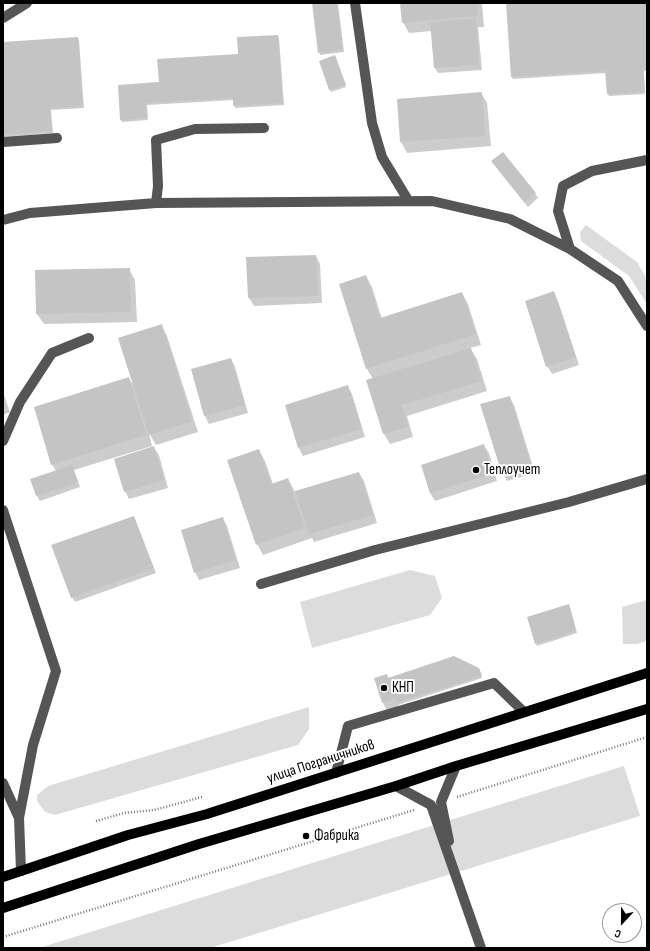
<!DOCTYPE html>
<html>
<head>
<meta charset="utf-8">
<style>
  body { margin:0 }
  #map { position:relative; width:650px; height:951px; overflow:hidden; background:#fff; font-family:"Sofia Sans Condensed",sans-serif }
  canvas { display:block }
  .frame { position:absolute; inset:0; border:4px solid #000; pointer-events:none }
  .north { position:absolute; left:602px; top:903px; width:40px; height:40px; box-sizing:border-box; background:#fff; border:1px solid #999; border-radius:50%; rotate:202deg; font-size:11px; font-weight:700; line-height:16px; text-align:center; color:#000 }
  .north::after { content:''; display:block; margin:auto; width:14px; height:18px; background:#000; clip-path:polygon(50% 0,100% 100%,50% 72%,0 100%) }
</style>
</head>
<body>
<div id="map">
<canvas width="650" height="951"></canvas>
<div class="frame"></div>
<div class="north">С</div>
</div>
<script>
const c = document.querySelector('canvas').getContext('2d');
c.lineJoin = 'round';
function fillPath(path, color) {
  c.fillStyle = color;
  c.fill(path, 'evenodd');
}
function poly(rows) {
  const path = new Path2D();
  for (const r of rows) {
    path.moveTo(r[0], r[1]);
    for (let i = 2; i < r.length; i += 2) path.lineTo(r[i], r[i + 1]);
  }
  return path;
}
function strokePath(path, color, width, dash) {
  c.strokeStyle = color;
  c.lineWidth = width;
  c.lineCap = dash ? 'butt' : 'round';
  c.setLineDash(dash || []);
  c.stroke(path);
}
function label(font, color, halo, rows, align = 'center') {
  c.font = font + ' "Sofia Sans Condensed",sans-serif';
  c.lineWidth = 4;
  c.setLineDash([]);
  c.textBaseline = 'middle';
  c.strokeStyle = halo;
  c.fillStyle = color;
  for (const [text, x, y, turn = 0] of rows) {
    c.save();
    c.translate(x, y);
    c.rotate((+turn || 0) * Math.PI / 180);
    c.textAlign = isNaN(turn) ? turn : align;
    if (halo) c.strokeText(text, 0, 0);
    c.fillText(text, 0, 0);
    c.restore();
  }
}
fillPath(poly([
  [586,225,637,262,647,279,647,304,629,276,581,241,580,232],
  [410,570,435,576,442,598,430,615,312,648,300,602],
  [647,600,647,641,637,644,623,644,622,607],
  [309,707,309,729,298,745,55,815,45,812,37,801,37,795,48,786],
  [624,766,640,816,210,948,39,948]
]), '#dcdcdc');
fillPath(poly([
  [313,3,338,3,344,52,320,55],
  [401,3,482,3,484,27,478,27,482,70,438,73,435,68,432,31,409,33,403,22],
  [507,3,647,3,647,71,644,71,645,94,609,96,608,94,606,73,513,79,512,77],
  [278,36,279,38,284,105,235,108,234,100,147,105,148,120,122,122,121,120,160,83,239,55],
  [78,38,79,40,84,108,51,110,53,133,3,137,3,43],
  [336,58,346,87,331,92,320,61],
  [481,93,487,103,491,146,407,153,401,142,398,100],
  [496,167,535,193,538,198,528,207],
  [316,256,320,264,322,303,254,306,249,298],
  [129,269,135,280,137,322,44,324,37,314],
  [366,276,372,287,382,319,462,293,468,304,481,345,470,348,477,359,487,391,407,416,413,437,390,444,384,434,368,381,373,379,367,369],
  [554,293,558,301,579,365,552,374,547,366],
  [161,325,167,336,198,432,156,445,149,433,152,446,74,470,80,487,40,501,37,496,56,471,52,464,129,379,135,387],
  [231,359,235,367,248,413,209,424,205,416],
  [348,387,352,394,365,437,303,456,299,448],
  [3,392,10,412,3,415],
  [509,397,514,405,535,473,507,481,503,473],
  [484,446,489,453,497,481,435,501,430,493,422,466],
  [154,448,159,455,168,488,129,499,125,491],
  [259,450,265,461,273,484,288,479,295,492,359,473,364,481,377,523,314,542,312,538,263,555,257,544],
  [133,517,156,573,75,602,72,597],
  [223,519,227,526,240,568,199,580,195,572],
  [570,607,577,633,537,646,536,643],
  [480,671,482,678,398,705,399,707,387,711,383,703,387,675,389,679]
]), '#0003');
fillPath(poly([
  [312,3,337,3,343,50,318,53],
  [400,3,477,3,478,16,402,23],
  [506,3,647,3,647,69,643,69,645,92,607,94,605,71,511,77],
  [476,18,479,65,434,68,430,22],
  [278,35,283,103,233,106,233,98,146,103,147,118,120,120,118,85,159,82,157,59,238,54,237,37],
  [78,37,83,106,50,108,52,131,3,135,3,42],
  [335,55,346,85,329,90,319,61],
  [482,92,485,136,400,142,397,99],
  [503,152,536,193,524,202,491,161],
  [316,255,318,296,248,298,246,257],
  [130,268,131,312,36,314,35,270],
  [366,275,380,318,462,292,476,334,366,369,339,284],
  [554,291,576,357,546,367,525,301],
  [162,324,192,421,149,435,118,338],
  [471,348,482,381,402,405,408,427,383,434,366,380],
  [231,358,245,405,204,416,191,369],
  [129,377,146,435,51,465,34,407],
  [348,385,362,429,298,448,285,405],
  [510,396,531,465,502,474,480,404],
  [484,444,493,473,430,493,421,465],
  [154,446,164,480,124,492,114,459],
  [259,449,271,484,288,478,305,528,256,545,227,460],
  [72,465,78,482,36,496,30,479],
  [359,472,373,515,309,534,295,491],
  [134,516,154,568,71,598,51,545],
  [223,517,236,560,194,573,181,530],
  [569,604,576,631,535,644,527,617],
  [454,656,479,668,482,676,396,703,395,699,382,703,374,678,387,674,388,678]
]), '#c4c4c4');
strokePath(poly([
  [457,797,647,737],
  [96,821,124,813,154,810,202,797],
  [3,937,414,810]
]), '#777', 2.5, [1, 2]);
strokePath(poly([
  [355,3,372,123,382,157,408,200],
  [3,18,27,3],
  [3,142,57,138],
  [156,203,158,186,156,140,195,129,264,128],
  [3,220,30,213,156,203,432,201,510,219,570,249,618,281,647,326],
  [570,249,558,211,563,186,592,171,647,160],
  [3,441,20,402,52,353,89,338],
  [3,510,56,671,33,745,19,818,21,871],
  [261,584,375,550,569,502,647,479],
  [336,773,348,726,494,683,524,712],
  [3,783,19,818],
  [396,786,431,805,481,948],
  [449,841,441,802,456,766]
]), '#555', 10);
strokePath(poly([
  [3,877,128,835,207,814,647,673],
  [3,908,199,844,396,786,456,766,647,709]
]), '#000', 10);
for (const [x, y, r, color] of [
  [476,470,4,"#000"],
  [384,688,4,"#000"],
  [306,836,4,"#000"]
]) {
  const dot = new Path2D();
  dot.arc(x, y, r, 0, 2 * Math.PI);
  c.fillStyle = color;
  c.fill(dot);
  strokePath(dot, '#fff', 1.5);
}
label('15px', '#000', '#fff', [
  ["Теплоучет",484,470],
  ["КНП",392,688],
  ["Фабрика",314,836]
], 'left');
label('15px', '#000', '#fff', [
  ["улица Пограничников",321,762,-18]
]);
</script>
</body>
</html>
